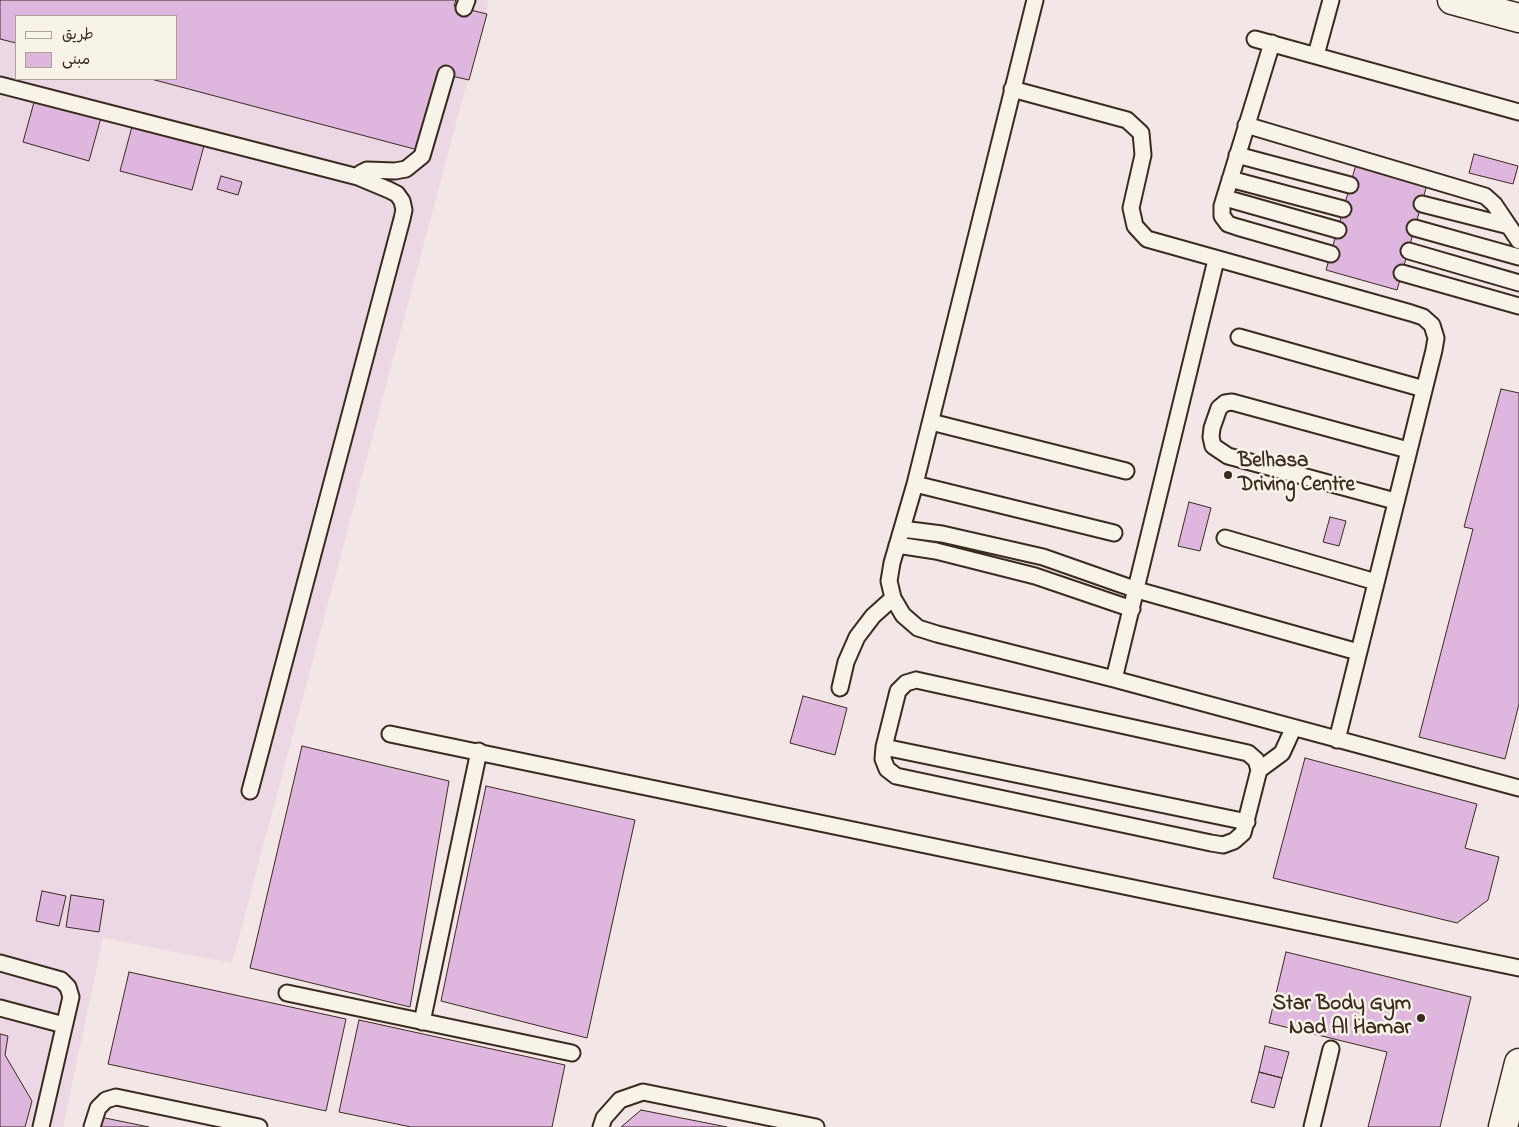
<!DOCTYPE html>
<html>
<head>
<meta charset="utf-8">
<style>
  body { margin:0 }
  #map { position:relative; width:1519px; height:1127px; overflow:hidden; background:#f2e7e6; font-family:"Indie Flower","Playpen Sans Arabic",sans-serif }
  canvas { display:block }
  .legend { position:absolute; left:15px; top:15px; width:162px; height:65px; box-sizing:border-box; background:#f7f3e8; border:1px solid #aca397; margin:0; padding:6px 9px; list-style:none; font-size:15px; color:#3b2a1e }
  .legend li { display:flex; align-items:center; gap:10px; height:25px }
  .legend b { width:25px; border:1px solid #aca397 }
</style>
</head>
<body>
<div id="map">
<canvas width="1519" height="1127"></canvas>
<ul class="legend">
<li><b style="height:6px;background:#f7f3e8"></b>طريق</li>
<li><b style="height:14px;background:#deb6de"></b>مبنى</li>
</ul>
</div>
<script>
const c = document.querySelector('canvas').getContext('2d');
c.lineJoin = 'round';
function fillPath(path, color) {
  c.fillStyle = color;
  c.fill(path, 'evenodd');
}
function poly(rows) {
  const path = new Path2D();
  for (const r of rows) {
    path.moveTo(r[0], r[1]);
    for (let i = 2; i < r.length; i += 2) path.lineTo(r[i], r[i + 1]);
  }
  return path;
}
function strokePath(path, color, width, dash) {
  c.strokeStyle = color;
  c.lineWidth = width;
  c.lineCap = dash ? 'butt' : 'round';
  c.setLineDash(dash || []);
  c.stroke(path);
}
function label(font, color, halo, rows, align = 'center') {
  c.font = font + ' "Indie Flower",sans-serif';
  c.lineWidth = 5;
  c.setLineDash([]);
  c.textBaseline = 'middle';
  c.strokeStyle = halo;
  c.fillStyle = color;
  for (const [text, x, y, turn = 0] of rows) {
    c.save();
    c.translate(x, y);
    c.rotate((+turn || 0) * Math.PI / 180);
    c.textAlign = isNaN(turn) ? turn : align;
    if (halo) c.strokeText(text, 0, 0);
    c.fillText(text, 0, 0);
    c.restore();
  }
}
fillPath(poly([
  [0,0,489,0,232,963,103,938,63,1127,0,1127],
  [16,16,176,16,176,79,16,79]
]), '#ecd8e4');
const building = poly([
  [0,0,456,0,454,6,487,14,469,80,439,73,418,150,151,79,176,79,176,16,16,16,16,43,0,39,0,0],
  [36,95,102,114,89,161,23,142,36,95],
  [133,123,205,142,192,190,120,171,133,123],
  [1474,154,1518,166,1513,184,1469,173,1474,154],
  [1357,161,1428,181,1397,290,1326,270,1357,161],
  [221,176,242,182,238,195,217,189,221,176],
  [1501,389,1519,393,1519,704,1505,759,1419,737,1473,529,1464,527,1501,389],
  [1189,502,1211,508,1200,551,1178,546,1189,502],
  [1330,517,1346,521,1339,546,1323,542,1330,517],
  [803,696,847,708,835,755,790,743,803,696],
  [302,746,449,781,410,1007,250,968,302,746],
  [1305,758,1477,804,1465,848,1499,857,1488,900,1457,923,1273,878,1305,758],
  [486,786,635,820,587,1038,441,1001,486,786],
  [42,891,66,896,59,926,36,921,42,891],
  [71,895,104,900,99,932,66,927,71,895],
  [1286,952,1471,997,1440,1127,1368,1127,1387,1052,1269,1023,1286,952],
  [129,972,346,1019,326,1111,108,1064,129,972],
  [359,1020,565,1065,552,1127,411,1127,339,1112,359,1020],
  [0,1034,8,1036,5,1055,32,1101,25,1127,0,1127,0,1034],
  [1265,1046,1289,1052,1282,1078,1259,1072,1265,1046],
  [1259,1072,1282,1078,1274,1108,1251,1102,1259,1072],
  [641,1110,727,1127,621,1127,641,1110],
  [100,1117,149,1127,98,1127,100,1117]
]);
fillPath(building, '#deb6de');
strokePath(building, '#3b2a1e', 1);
const lane = poly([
  [1035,0,915,484,892,563,889,581,893,598,903,615,918,628,937,634,1114,679,1519,788],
  [464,8,467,0],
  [1255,39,1519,112],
  [1272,43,1222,206,1222,216,1228,224,1237,227,1331,254],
  [1316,55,1331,0],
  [0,85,358,177,389,190,397,194,402,201,404,210,402,219,250,791],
  [1012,89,1127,120,1141,133,1143,155,1131,208,1135,226,1147,239,1411,313,1423,317,1432,325,1436,338,1434,350,1337,740],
  [1246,125,1485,196,1494,204,1519,241],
  [1237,155,1350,185],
  [358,177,361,173,367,170,395,171,406,169,422,156,446,74],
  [1230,179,1343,209],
  [1225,198,1338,230],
  [1422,204,1509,226],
  [1415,228,1519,257],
  [1409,251,1519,283],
  [1402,273,1519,306],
  [1239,337,1424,389],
  [931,422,1126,471],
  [915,484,1114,533],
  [1395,501,1228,456,1213,446,1211,437,1212,428,1219,408,1225,403,1232,402,1408,450],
  [902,529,942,534,1043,557,1137,590,1358,652],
  [1225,538,1376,582],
  [897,545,936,551,1035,576,1132,609],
  [1114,679,1216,260],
  [916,680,1248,753,1256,760,1259,770,1243,833,1234,841,1223,845,1211,843,896,776,887,769,883,759,884,747,898,691,906,683,916,680],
  [840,688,846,662,857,637,873,616,893,598],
  [390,734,1519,968],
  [884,747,1247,822],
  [1259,770,1282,753,1293,729],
  [0,963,61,980,68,987,71,997,41,1127],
  [287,993,572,1053],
  [0,1008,64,1025],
  [422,1022,479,751],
  [92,1127,98,1108,106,1100,116,1097,259,1127],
  [601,1127,604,1118,620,1100,643,1092,816,1127],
  [1312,1127,1331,1049]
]);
const street = poly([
  [1452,0,1519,18],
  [1503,1127,1519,1063]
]);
strokePath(lane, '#3b2a1e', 19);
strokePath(street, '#3b2a1e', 31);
strokePath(lane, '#f7f3e8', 15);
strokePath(street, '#f7f3e8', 28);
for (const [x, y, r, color] of [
  [1228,475,5,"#3b2a1e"],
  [1421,1018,5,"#3b2a1e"]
]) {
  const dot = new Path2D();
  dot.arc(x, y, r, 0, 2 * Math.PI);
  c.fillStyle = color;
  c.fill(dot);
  strokePath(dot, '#f7f3e8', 2);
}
label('bold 21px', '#3b2a1e', '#f7f3e8', [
  ["Belhasa",1238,463],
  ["Driving Centre",1238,487],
  ["Star Body Gym",1411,1006,"right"],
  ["Nad Al Hamar",1411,1030,"right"]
], 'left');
</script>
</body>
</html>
